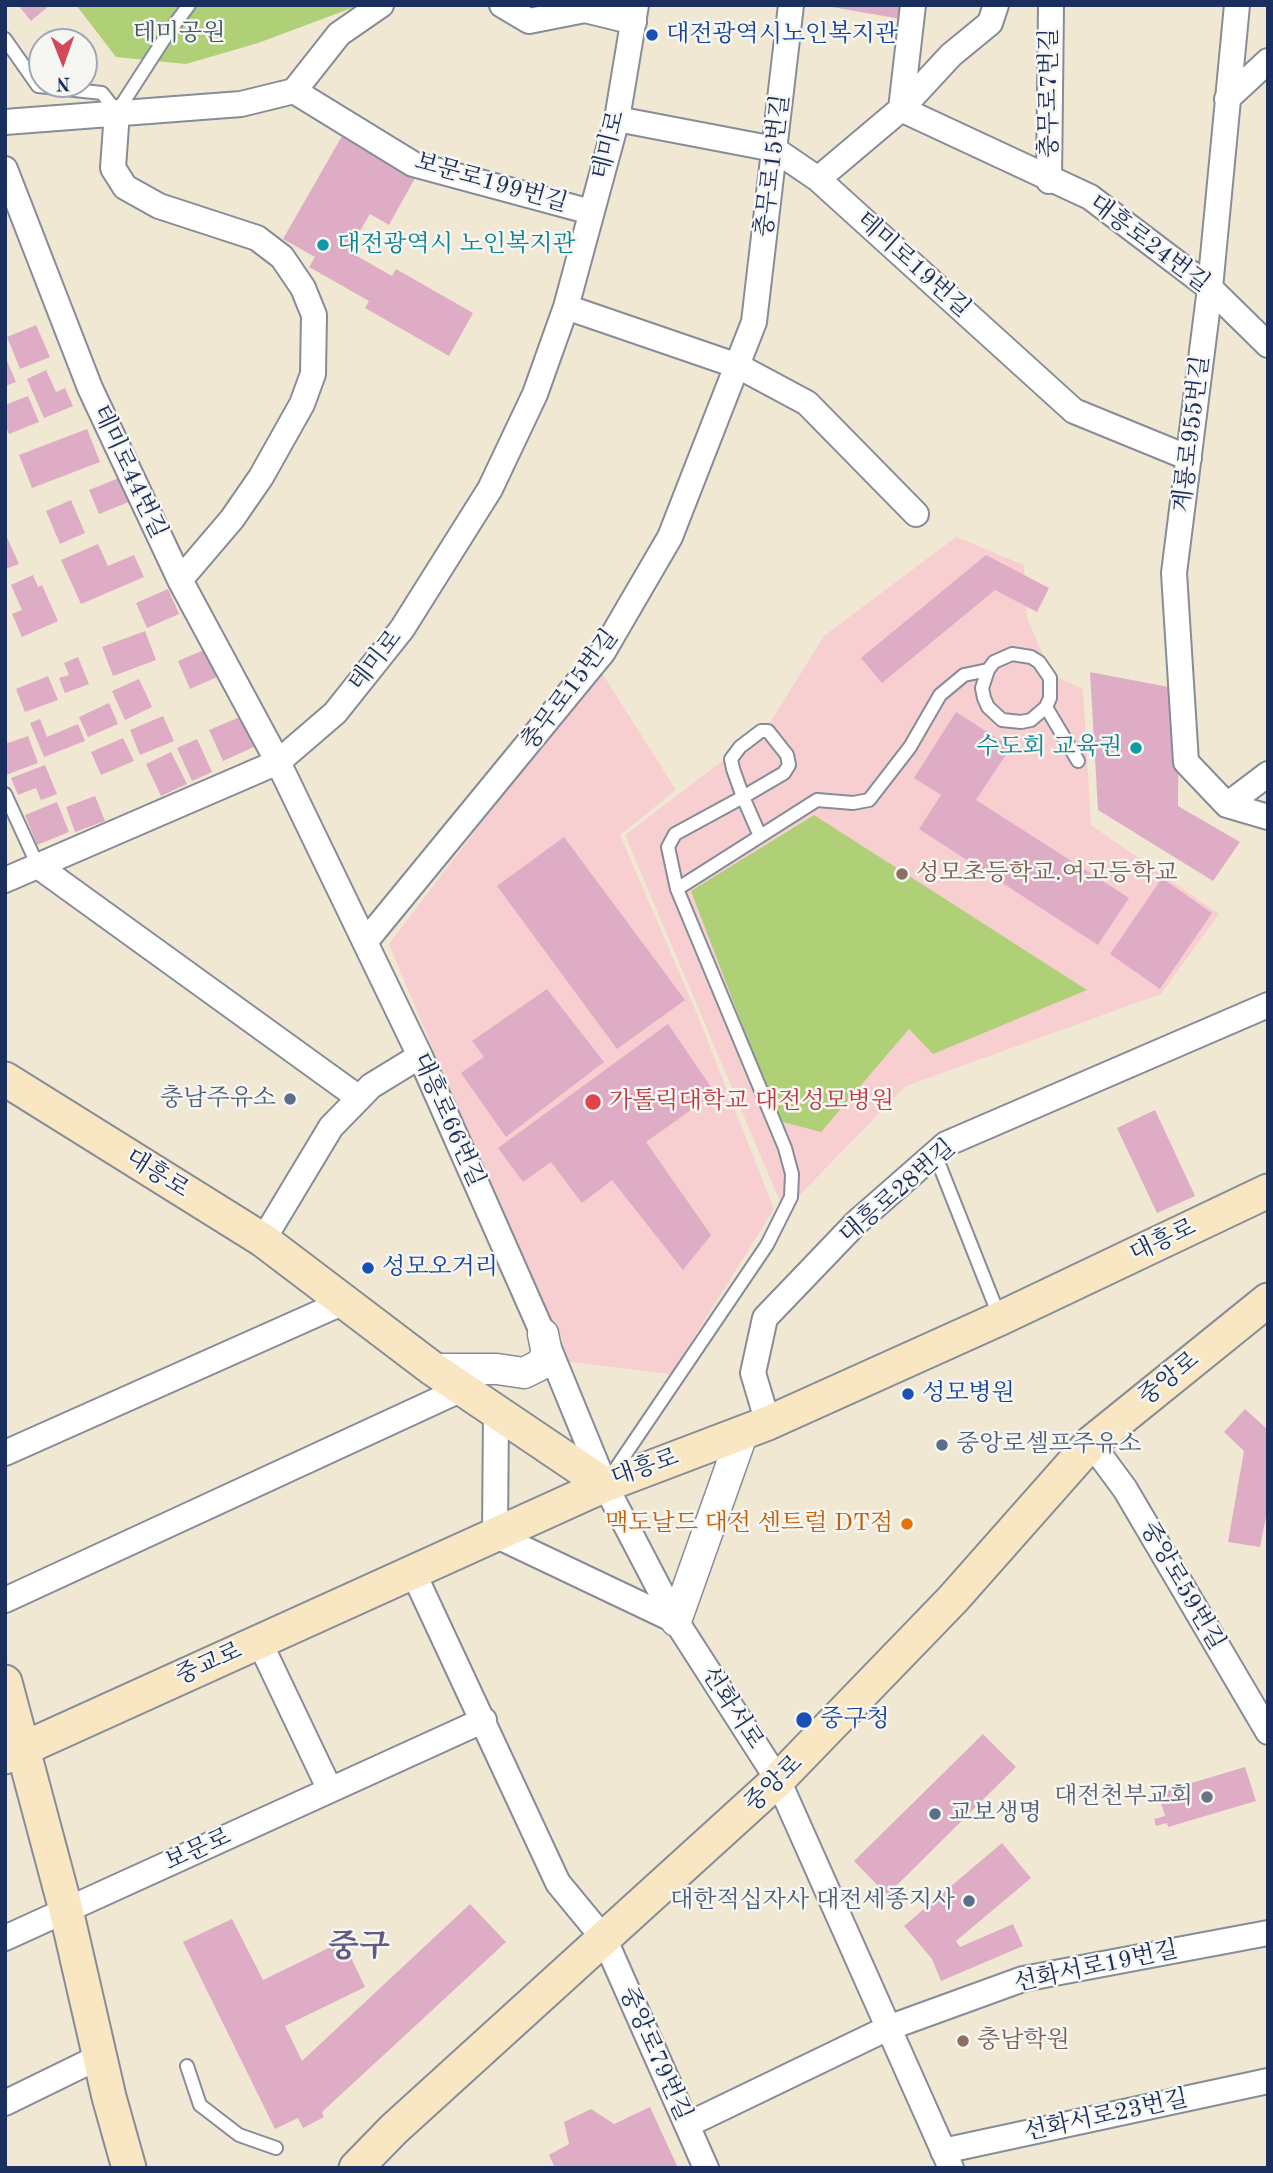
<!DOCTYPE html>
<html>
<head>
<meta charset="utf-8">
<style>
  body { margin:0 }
  #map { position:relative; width:1273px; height:2173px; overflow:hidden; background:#f1e8d3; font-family:"Old Standard TT",serif }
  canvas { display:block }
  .frame { position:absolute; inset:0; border:7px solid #1b2f5e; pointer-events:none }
  .north { position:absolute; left:28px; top:28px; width:70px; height:70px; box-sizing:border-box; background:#f6f6f2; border:2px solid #9ea6b7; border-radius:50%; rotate:179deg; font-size:19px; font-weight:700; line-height:28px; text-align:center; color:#1b2f5e }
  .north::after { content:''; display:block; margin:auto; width:24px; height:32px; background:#d1495b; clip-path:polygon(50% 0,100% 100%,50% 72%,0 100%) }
</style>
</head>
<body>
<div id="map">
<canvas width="1273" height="2173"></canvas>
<div class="frame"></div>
<div class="north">N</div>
</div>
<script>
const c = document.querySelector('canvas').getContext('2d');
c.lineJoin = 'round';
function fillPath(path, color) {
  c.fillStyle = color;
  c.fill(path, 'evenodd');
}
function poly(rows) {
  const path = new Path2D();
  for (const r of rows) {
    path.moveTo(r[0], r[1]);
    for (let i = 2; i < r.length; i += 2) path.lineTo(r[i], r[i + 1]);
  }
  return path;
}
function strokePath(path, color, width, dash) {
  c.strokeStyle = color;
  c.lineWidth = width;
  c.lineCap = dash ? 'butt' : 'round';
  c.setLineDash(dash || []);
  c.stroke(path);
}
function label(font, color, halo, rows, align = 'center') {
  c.font = font + ' "Old Standard TT","Noto Serif KR",serif';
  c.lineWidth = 5;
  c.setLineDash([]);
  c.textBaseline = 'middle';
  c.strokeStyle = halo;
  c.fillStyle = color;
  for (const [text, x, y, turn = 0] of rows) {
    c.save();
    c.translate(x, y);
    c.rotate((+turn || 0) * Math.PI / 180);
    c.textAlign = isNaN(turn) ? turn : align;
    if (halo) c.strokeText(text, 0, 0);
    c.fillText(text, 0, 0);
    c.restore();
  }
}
fillPath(poly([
  [956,537,1024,565,1027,618,1052,675,1083,689,1091,825,1219,914,1161,994,906,1086,784,1211,625,835,768,726,824,636],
  [602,673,676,790,620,835,695,1009,774,1209,671,1374,563,1361,389,944,491,810]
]), '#f7cfd0');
fillPath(poly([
  [76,5,360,5,258,43,186,64,116,57],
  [814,815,1087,990,933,1054,909,1029,821,1132,779,1121,691,891]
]), '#afd077');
fillPath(poly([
  [18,5,50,5,31,21],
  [820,5,903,5,901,19],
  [342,136,415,178,389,225,370,214,348,251,392,276,396,269,473,313,449,356,365,308,369,301,309,267,315,257,283,239],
  [36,325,50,357,20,369,7,337],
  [5,356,16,382,5,386],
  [46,370,56,392,65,388,73,406,44,418,27,379],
  [28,396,39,422,9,434,5,425,5,405],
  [87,429,100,462,32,488,19,455],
  [119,478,129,502,99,514,89,490],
  [71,500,85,533,60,544,46,511],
  [5,533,19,564,5,569],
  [98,544,108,566,134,555,144,577,81,604,61,560],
  [986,555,1049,588,1037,612,995,590,882,683,861,658],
  [33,575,38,587,42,585,58,621,22,637,12,614,22,610,11,585],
  [168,589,179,614,147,628,136,603],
  [145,631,156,660,113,676,102,647],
  [206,649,217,677,190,689,178,661],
  [78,657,89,684,65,693,59,678,69,675,64,663],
  [1090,672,1179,689,1178,806,1240,842,1213,881,1098,810],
  [48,676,58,700,25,712,16,689],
  [139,679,152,707,125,720,112,691],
  [109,703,118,724,88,737,79,717],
  [956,712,1011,747,976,800,1129,898,1098,945,919,829,941,795,914,778],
  [163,716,174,741,140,755,130,730],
  [242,716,256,746,223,761,209,730],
  [40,719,47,737,78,724,85,741,44,757,30,723],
  [28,736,38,763,6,775,5,744],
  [123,738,134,761,101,775,91,752],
  [197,739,212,772,192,781,177,748],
  [171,752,187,784,161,796,146,764],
  [45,765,57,794,41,800,36,788,18,795,11,778],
  [95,796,105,821,75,832,66,807],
  [57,802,69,832,37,845,25,815],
  [564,837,685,1000,617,1049,497,886],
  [1162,878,1212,913,1160,989,1110,954],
  [547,989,604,1062,506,1137,461,1073,484,1057,472,1041],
  [668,1024,715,1093,646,1142,711,1235,683,1270,612,1180,582,1203,551,1162,523,1182,498,1148],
  [1155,1110,1195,1196,1157,1213,1117,1128],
  [1245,1409,1268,1430,1268,1507,1260,1547,1228,1542,1244,1451,1224,1432],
  [983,1734,1016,1767,887,1895,854,1861],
  [1245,1767,1256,1801,1168,1827,1167,1823,1156,1826,1154,1819,1165,1816,1158,1793],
  [1002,1843,1031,1878,956,1941,960,1947,1013,1924,1023,1946,941,1981,932,1959,904,1926],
  [470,1904,506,1942,322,2112,324,2117,303,2128,298,2118,275,2129,183,1942,232,1919,263,1980,343,1941,365,1987,285,2026,302,2061],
  [650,2107,678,2168,555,2168,549,2155,569,2144,564,2122,591,2109,614,2124]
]), '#deadc5');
const service = poly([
  [5,39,38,86,102,93,117,112,166,36,189,5],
  [1046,707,1078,761],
  [5,794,38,866],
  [677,889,817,800,853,803,869,800,910,747,940,695,964,675,988,670,994,662,1012,654,1031,657,1039,662,1050,678,1050,698,1046,707,1031,720,1021,722,1002,720,988,707,984,698,982,688,988,670],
  [935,1154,1000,1318],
  [612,1474,767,1245,791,1197,792,1174,785,1148,677,889,668,847,675,834,743,797,784,773,789,765,787,755,768,731,761,731,740,747,731,759,733,769,743,797,760,836],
  [187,2066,200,2105,239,2135,276,2148]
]);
const minor = poly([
  [502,5,529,21,585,10,634,22],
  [996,5,990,23,951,55,901,109,1090,197,1210,288,1268,345],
  [1237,5,1210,288,1174,573,1186,762,1227,805,1268,817],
  [294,91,339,34,381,5],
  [1227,99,1268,61],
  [117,112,113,168,125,187,159,206,257,238,282,257,303,288,314,315,313,374,302,404,261,477,232,519,180,580],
  [617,119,774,149,818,179,1074,411,1189,458],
  [5,122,241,104,294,91,413,164,591,212],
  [5,169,90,388,180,580,278,762,420,1056,543,1334,605,1485,676,1621,778,1780,951,2168],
  [818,179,901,109,913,5],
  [1049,181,1051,5],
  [566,307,738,366,807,403,916,514],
  [1227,805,1268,774],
  [38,866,359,1098],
  [5,880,278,762,335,713,402,629,490,489,535,394,566,307,617,119,636,5],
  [365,942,603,652,670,537,754,322,791,5],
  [263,1240,331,1127,371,1086,420,1056],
  [496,1411,495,1535,676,1621],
  [768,1423,753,1373,765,1318,857,1222,946,1144,1268,1005],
  [1091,1443,1125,1489,1268,1732],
  [5,1453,344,1302],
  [413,1572,558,1883,605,1940,706,2168],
  [5,1600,462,1389],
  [259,1641,330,1790],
  [5,1938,484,1720],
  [5,2103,101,2056],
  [687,2125,888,2028,1023,1979,1268,1933],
  [943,2151,1268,2081]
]);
const tertiary = poly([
  [433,1369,497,1369,524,1373,540,1365,547,1354,543,1334],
  [676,1621,743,1432]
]);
const secondary = poly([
  [5,1079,263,1240,433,1369,605,1485],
  [5,1682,66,1910,109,2097,129,2168],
  [5,1757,605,1485,768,1423,1001,1318,1268,1191],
  [356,2168,394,2129,778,1780,953,1599,1091,1443,1268,1300]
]);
strokePath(service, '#868c98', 16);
strokePath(minor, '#868c98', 28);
strokePath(tertiary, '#868c98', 33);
strokePath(secondary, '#868c98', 37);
strokePath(service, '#fff', 12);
strokePath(minor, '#fff', 24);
strokePath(tertiary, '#fff', 30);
strokePath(secondary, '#f9e7c3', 33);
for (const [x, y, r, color] of [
  [652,35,7,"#1a4fb4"],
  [323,245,7,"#0f9aa8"],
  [1136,748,7,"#0f9aa8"],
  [902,874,7,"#8d6e63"],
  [290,1099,7,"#5c6f8a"],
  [593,1102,9,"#e0444e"],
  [368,1268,7,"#1a4fb4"],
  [908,1394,7,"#1a4fb4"],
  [942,1445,7,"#5c6f8a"],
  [907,1524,7,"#e8710a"],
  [804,1720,9,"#1a4fb4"],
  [1207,1797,7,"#6b7280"],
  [935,1814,7,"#5c6f8a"],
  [969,1901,7,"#5c6f8a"],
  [963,2041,7,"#8d6e63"]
]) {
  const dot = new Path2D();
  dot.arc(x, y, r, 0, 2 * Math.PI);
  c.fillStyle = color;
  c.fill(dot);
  strokePath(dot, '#f6f6f2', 2.5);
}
label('24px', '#405764', '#f6f6f2', [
  ["테미공원",179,34]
]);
label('24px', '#164399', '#f6f6f2', [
  ["대전광역시노인복지관",666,35],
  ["성모오거리",382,1268],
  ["성모병원",922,1394],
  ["중구청",820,1720]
], 'left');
label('24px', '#1b2f5e', '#f6f6f2', [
  ["충무로7번길",1050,93,-90],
  ["테미로",609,145,-76],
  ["충무로15번길",773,166,-83],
  ["보문로199번길",491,183,16],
  ["대흥로24번길",1149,244,37],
  ["테미로19번길",913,265,42],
  ["계룡로955번길",1192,434,-83],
  ["테미로44번길",129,472,65],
  ["테미로",376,661,-52],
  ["충무로15번길",570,690,-53],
  ["대흥로66번길",448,1120,66],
  ["대흥로",157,1174,32],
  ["대흥로28번길",898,1192,-41],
  ["대흥로",1163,1241,-25],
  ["중앙로",1169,1379,-39],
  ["대흥로",645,1468,-19],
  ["중앙로59번길",1182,1586,60],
  ["중교로",209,1664,-24],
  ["선화서로",732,1708,57],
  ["중앙로",774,1784,-44],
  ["보문로",198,1850,-24],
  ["선화서로19번길",1096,1967,-12],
  ["중앙로79번길",655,2054,66],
  ["선화서로23번길",1106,2116,-12]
]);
label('24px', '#0d838f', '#f6f6f2', [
  ["대전광역시 노인복지관",337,245],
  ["수도회 교육권",1122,748,"right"]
], 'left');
label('24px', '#785e54', '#f6f6f2', [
  ["성모초등학교.여고등학교",916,874],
  ["충남학원",977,2041]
], 'left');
label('24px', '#4e5e75', '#f6f6f2', [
  ["충남주유소",276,1099],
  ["중앙로셀프주유소",956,1445,"left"],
  ["교보생명",949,1814,"left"],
  ["대한적십자사 대전세종지사",955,1901]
], 'right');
label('24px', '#be3a42', '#f6f6f2', [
  ["가톨릭대학교 대전성모병원",609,1102]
], 'left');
label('24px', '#c56008', '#f6f6f2', [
  ["맥도날드 대전 센트럴 DT점",893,1524]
], 'right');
label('24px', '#5b616d', '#f6f6f2', [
  ["대전천부교회",1193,1797]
], 'right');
label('bold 32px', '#5f5b82', '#f6f6f2', [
  ["중구",359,1948]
]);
</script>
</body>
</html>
